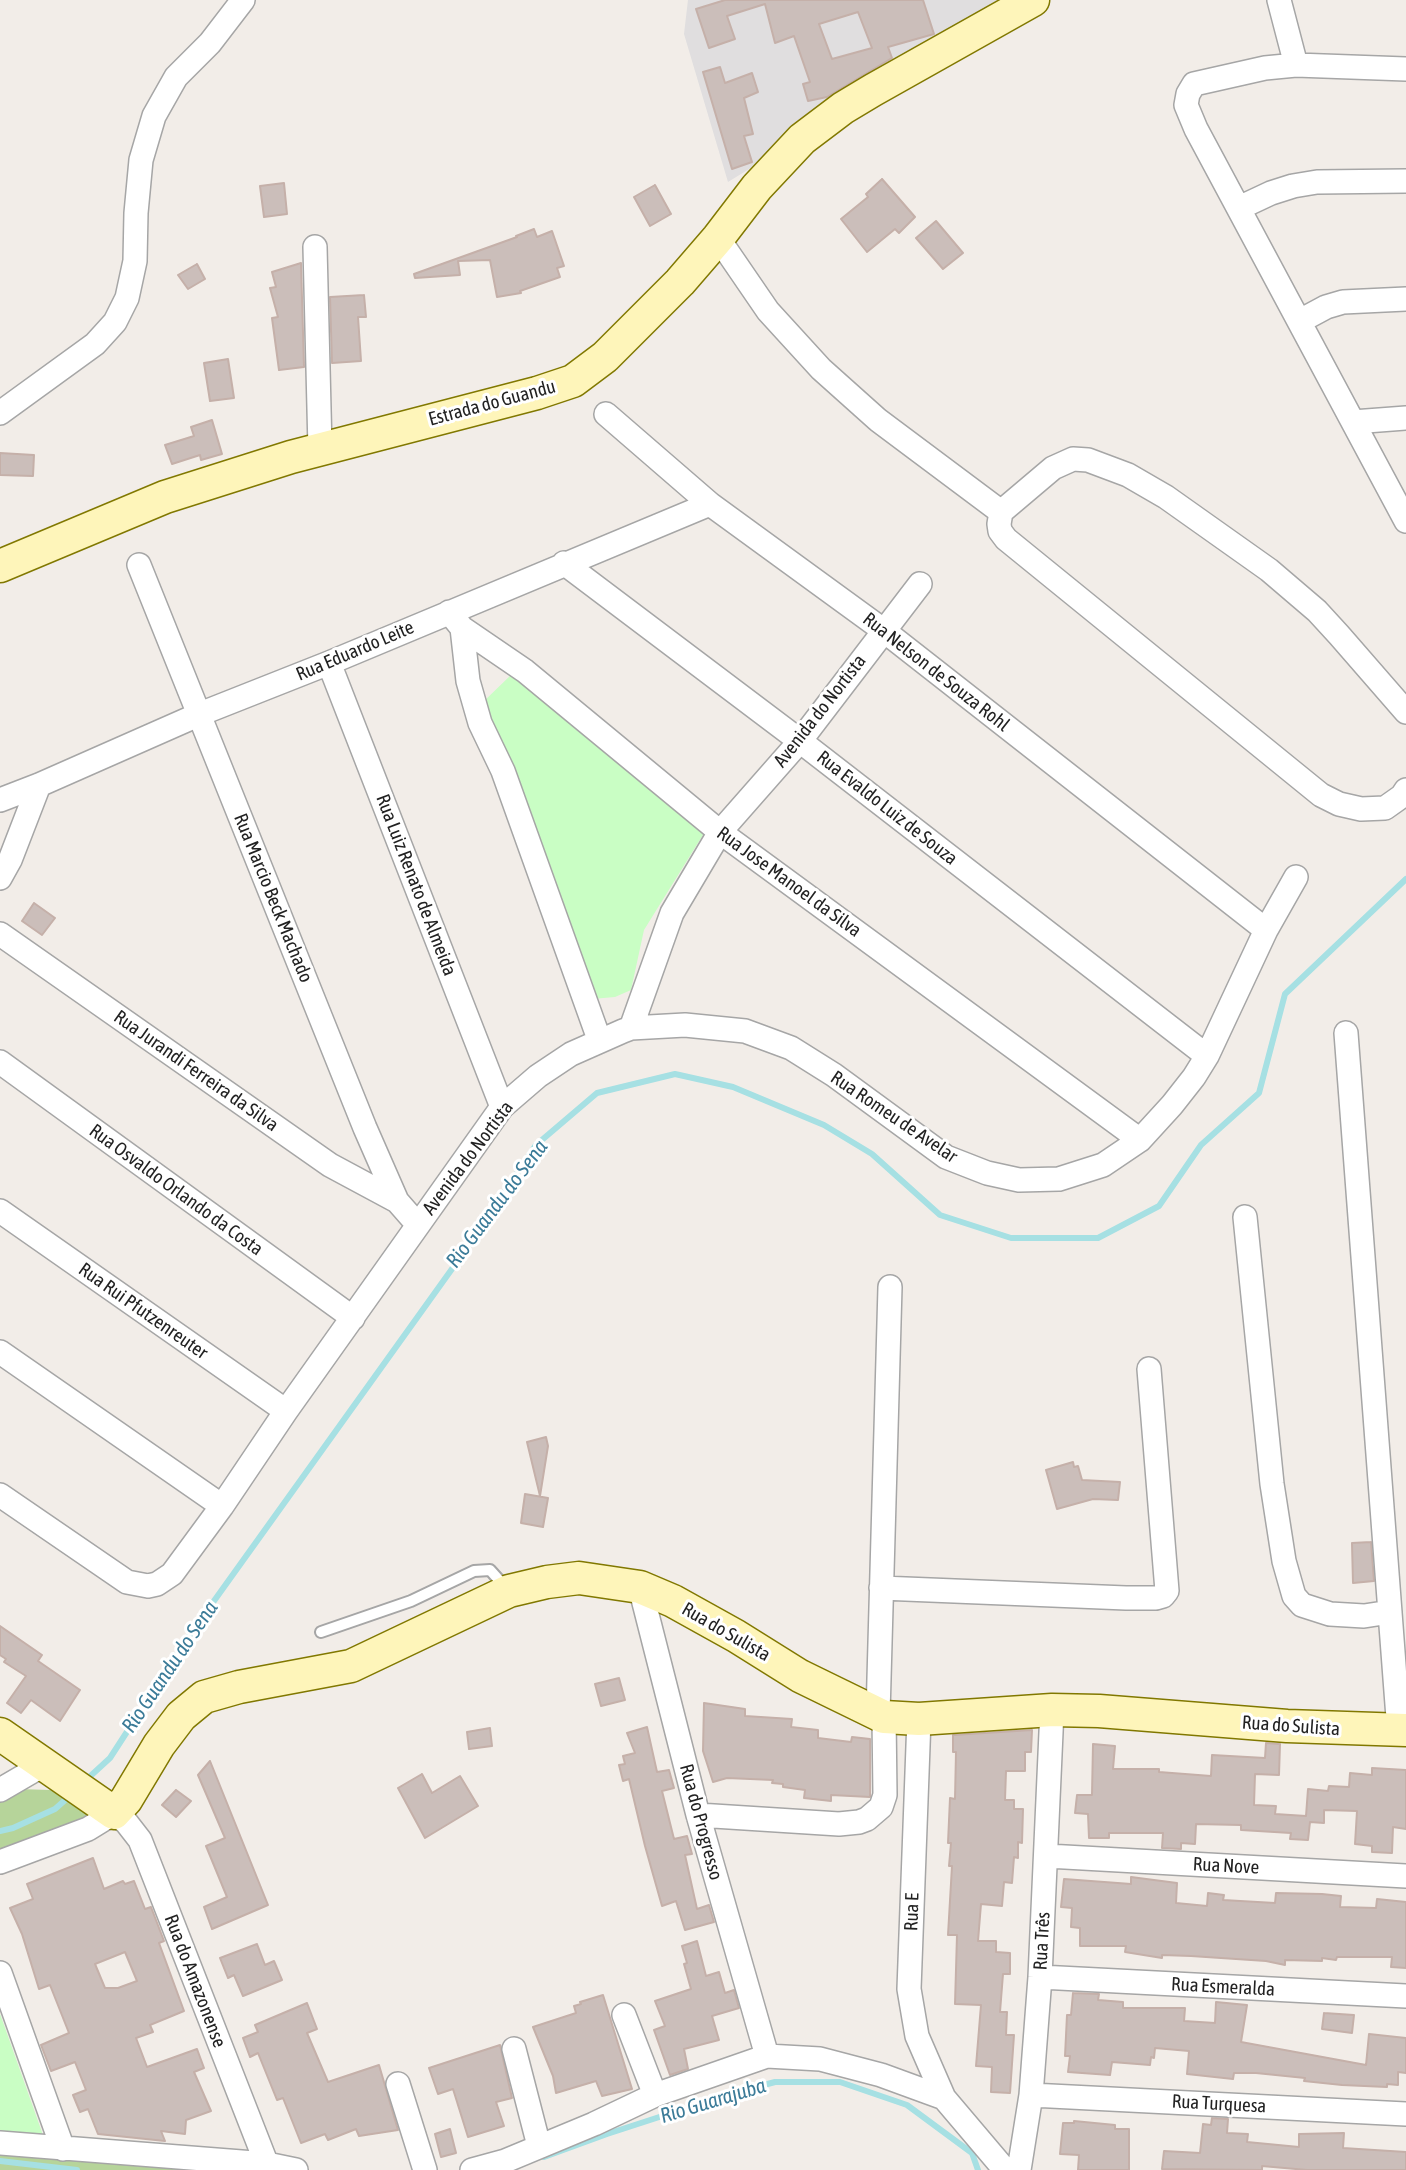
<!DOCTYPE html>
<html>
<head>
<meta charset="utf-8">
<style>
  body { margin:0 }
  canvas { display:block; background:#f2ede8 }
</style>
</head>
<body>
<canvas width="1406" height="2170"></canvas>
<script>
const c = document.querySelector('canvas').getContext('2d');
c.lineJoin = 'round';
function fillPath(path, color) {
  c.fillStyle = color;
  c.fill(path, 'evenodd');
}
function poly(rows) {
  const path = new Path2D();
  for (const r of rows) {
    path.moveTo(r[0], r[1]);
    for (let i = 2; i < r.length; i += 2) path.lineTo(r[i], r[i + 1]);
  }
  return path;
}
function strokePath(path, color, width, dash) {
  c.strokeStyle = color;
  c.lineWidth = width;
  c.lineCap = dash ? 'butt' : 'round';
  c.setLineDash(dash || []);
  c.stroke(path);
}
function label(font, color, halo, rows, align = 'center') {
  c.font = font + ' "Asap Condensed",sans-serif';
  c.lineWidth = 6;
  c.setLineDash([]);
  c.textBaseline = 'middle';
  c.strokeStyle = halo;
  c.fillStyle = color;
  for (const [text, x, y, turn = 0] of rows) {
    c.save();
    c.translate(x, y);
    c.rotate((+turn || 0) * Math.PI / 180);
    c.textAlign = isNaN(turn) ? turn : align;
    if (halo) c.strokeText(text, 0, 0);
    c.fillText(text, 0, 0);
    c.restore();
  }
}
fillPath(poly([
  [688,0,1024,0,728,182,684,34]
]), '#e0dedf');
fillPath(poly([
  [16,1789,52,1790,73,1795,91,1807,90,1818,0,1851,0,1797],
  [0,2150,182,2170,0,2170]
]), '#b6d49a');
fillPath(poly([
  [512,674,706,830,644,930,631,990,615,997,592,999,482,703],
  [0,2014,4,2025,44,2138,0,2133]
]), '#c9fec4');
strokePath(poly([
  [85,1781,110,1758,191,1633,472,1241,536,1145,597,1093,675,1074,733,1087,824,1125,872,1154,940,1215,1011,1238,1098,1238,1159,1206,1201,1145,1259,1093,1285,994,1406,879],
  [0,1831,13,1828,55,1809,72,1794],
  [544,2157,607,2134,727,2095,775,2082,840,2082,907,2105,972,2153,978,2170],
  [0,2161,77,2170]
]), '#a6e0e3', 6);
const building = poly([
  [725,0,923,0,934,34,888,47,892,58,827,97,808,101,803,84,810,82,794,36,775,43,765,4,727,16,735,39,709,48,696,9,725,0],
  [858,12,872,48,832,59,819,24,858,12],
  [720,67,725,83,752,73,758,92,744,98,753,134,744,136,752,162,732,169,703,72,720,67],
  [882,179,915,217,899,233,895,229,867,252,841,219,868,197,866,194,882,179],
  [284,183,287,214,264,217,260,186,284,183],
  [655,185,671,214,650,226,634,197,655,185],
  [936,221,963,253,943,269,916,238,936,221],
  [534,229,537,237,552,231,564,266,557,268,560,277,520,291,521,293,497,297,490,260,458,261,460,275,415,278,414,274,517,237,516,236,534,229],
  [301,263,304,367,279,370,272,318,278,317,270,288,276,287,272,272,301,263],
  [197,264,205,279,188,289,178,275,197,264],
  [364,295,366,317,358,317,361,361,332,363,330,297,364,295],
  [228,359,234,398,210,401,204,363,228,359],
  [212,420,222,454,201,460,200,455,172,464,165,445,194,436,191,427,212,420],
  [0,453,34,455,33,476,0,475,0,453],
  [34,903,55,918,42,935,22,921,34,903],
  [546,1437,548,1446,540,1496,527,1442,546,1437],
  [1073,1462,1074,1467,1078,1466,1082,1480,1120,1482,1118,1500,1093,1499,1057,1509,1046,1470,1073,1462],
  [525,1494,548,1498,543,1527,521,1523,525,1494],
  [1371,1542,1374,1581,1353,1583,1352,1543,1371,1542],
  [0,1626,42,1655,38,1661,80,1690,60,1721,31,1700,21,1713,7,1703,26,1676,4,1662,6,1659,0,1655,0,1626],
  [619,1678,625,1700,601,1706,595,1684,619,1678],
  [704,1703,745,1709,745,1716,792,1719,791,1727,818,1730,818,1738,851,1742,852,1737,870,1739,870,1797,831,1795,831,1801,804,1798,805,1790,783,1787,783,1784,772,1783,773,1780,727,1778,713,1782,703,1751,704,1703],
  [647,1727,657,1772,669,1770,674,1788,662,1791,674,1839,687,1836,692,1854,685,1855,697,1909,709,1905,714,1922,685,1930,676,1901,662,1906,645,1846,629,1779,623,1781,619,1765,625,1764,623,1756,635,1753,627,1733,647,1727],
  [490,1728,492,1746,469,1749,467,1732,490,1728],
  [1032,1730,1031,1752,1025,1752,1025,1771,1006,1771,1005,1800,1014,1800,1014,1809,1023,1809,1022,1843,1018,1842,1018,1858,1014,1857,1012,1883,1004,1882,1002,1906,981,1904,978,1941,996,1941,996,1952,1010,1953,1010,1974,1003,1974,1000,2012,1007,2012,1006,2035,1014,2035,1010,2093,991,2092,992,2067,976,2066,981,2005,955,2004,957,1935,948,1935,952,1866,949,1866,951,1843,948,1843,950,1798,955,1799,956,1752,953,1752,953,1735,1032,1730],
  [1266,1743,1280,1744,1279,1775,1255,1774,1254,1805,1276,1806,1275,1814,1306,1816,1308,1789,1328,1791,1329,1786,1349,1787,1350,1773,1372,1775,1372,1768,1406,1770,1406,1829,1393,1827,1392,1853,1372,1852,1372,1846,1355,1844,1357,1811,1324,1810,1324,1823,1310,1822,1308,1840,1290,1839,1291,1833,1241,1830,1241,1825,1196,1824,1195,1844,1181,1843,1181,1849,1162,1848,1163,1833,1109,1833,1109,1838,1089,1838,1088,1814,1075,1813,1077,1795,1092,1795,1093,1744,1115,1746,1113,1769,1159,1769,1159,1772,1211,1776,1212,1755,1265,1758,1266,1743],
  [210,1761,268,1905,212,1929,204,1907,227,1897,206,1846,225,1838,198,1775,210,1761],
  [422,1774,432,1793,460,1776,478,1806,425,1838,398,1788,422,1774],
  [176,1790,191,1801,176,1817,162,1805,176,1790],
  [93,1858,104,1889,123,1881,125,1884,134,1881,145,1909,151,1907,164,1941,159,1943,184,2011,150,2025,153,2032,136,2038,147,2067,197,2049,204,2068,194,2072,211,2111,186,2120,185,2134,161,2131,165,2141,98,2134,88,2109,80,2112,73,2095,86,2090,75,2062,51,2071,41,2045,69,2033,50,1985,39,1989,22,1934,10,1908,33,1899,27,1884,93,1858],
  [125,1952,137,1981,118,1988,105,1988,95,1964,125,1952],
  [1131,1877,1177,1883,1176,1903,1207,1906,1208,1893,1224,1895,1223,1900,1275,1903,1276,1893,1322,1894,1341,1896,1340,1907,1376,1908,1377,1899,1406,1902,1406,1968,1391,1967,1392,1957,1337,1957,1336,1960,1322,1958,1322,1961,1285,1960,1285,1965,1266,1961,1191,1956,1162,1955,1162,1958,1125,1952,1126,1946,1080,1946,1080,1928,1071,1927,1072,1908,1061,1907,1064,1879,1131,1884,1131,1877],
  [697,1941,706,1976,719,1972,725,1993,734,1990,739,2008,712,2016,719,2040,684,2049,688,2069,670,2075,654,2030,665,2026,655,2001,691,1989,684,1964,687,1963,682,1946,697,1941],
  [257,1944,265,1965,274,1961,282,1980,243,1996,234,1975,228,1978,220,1958,257,1944],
  [1073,1993,1099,1994,1098,2000,1123,2002,1123,2008,1185,2008,1184,2021,1215,2023,1216,2002,1247,2005,1241,2042,1366,2065,1369,2034,1406,2038,1406,2073,1398,2072,1398,2085,1387,2084,1387,2087,1342,2085,1304,2081,1305,2078,1256,2073,1234,2073,1233,2079,1187,2074,1189,2051,1155,2048,1154,2058,1151,2057,1150,2065,1112,2062,1110,2075,1068,2072,1070,2056,1065,2056,1067,2015,1071,2015,1073,1993],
  [603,1995,632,2089,602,2096,596,2081,556,2093,553,2076,533,2027,576,2013,574,2006,581,2004,580,2002,603,1995],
  [307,2003,317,2029,307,2033,328,2082,379,2065,398,2130,359,2136,356,2129,328,2140,325,2134,301,2143,283,2098,277,2100,258,2053,250,2057,243,2038,258,2032,255,2025,307,2003],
  [1324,2013,1354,2015,1352,2033,1322,2029,1324,2013],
  [500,2045,512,2098,496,2102,504,2126,468,2137,453,2089,438,2094,429,2068,500,2045],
  [1212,2118,1228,2119,1227,2133,1248,2134,1247,2142,1299,2147,1299,2134,1344,2133,1343,2148,1406,2152,1406,2170,1307,2170,1262,2166,1262,2170,1162,2169,1164,2151,1200,2153,1203,2124,1211,2125,1212,2118],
  [1074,2121,1115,2125,1115,2129,1129,2129,1129,2170,1078,2170,1079,2155,1060,2154,1063,2123,1074,2123,1074,2121],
  [450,2129,456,2153,441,2157,435,2134,450,2129]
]);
fillPath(building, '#cbbeba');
strokePath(building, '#c5b0a9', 2);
const lane = poly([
  [321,1632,411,1601,474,1571,490,1570,507,1589]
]);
const street = poly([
  [1279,0,1296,65],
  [1406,69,1296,65,1265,68,1194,84,1188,94,1186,105,1196,129,1406,521],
  [1239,208,1271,193,1293,186,1317,182,1406,181],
  [718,238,768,311,821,369,878,420,1001,512],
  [315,247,320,449],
  [1300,321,1326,307,1343,302,1406,299],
  [0,413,95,344,115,322,127,298,135,261,136,213,141,160,154,116,176,77,210,43,243,0],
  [606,414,710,504,883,630,1266,930],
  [1353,422,1406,418],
  [564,563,800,741,1207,1056],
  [139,565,365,1128,397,1201,418,1225],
  [449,612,462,628,525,671,720,832,1140,1140],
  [462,628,468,681,480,723,503,771,599,1039],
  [329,663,502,1107],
  [1406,712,1339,635,1317,611,1269,570,1166,497,1128,475,1088,460,1073,459,1053,468,1001,512,999,524,1000,531,1006,539,1321,795,1339,804,1361,809,1385,808,1402,796,1406,790],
  [0,800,39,785,200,714,329,663,710,504],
  [0,878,10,860,39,785],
  [0,934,330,1165,397,1201],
  [631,1028,672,913,720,832,800,741,920,584],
  [1346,1033,1399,1731],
  [0,1062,353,1318],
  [0,1211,286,1411],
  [1245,1217,1272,1484,1284,1561,1294,1596,1302,1605,1330,1614,1364,1616,1390,1612],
  [0,1352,222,1506],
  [0,1495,127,1582,148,1586,157,1584,172,1574,222,1506,286,1411,502,1107,538,1076,571,1054,623,1031,631,1028,685,1025,745,1031,791,1048,834,1075,946,1157,987,1173,1019,1180,1059,1179,1103,1165,1140,1140,1172,1105,1194,1077,1207,1056,1266,930,1296,877],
  [640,1587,698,1815,767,2056],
  [881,1588,1126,1598,1156,1598,1163,1596,1167,1591,1149,1369],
  [878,1714,890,1287],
  [919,1719,909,1989,917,2036,944,2098],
  [0,1790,43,1765],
  [698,1815,839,1824,859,1822,867,1819,881,1807,885,1795,884,1717],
  [1047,1856,1406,1876],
  [0,1862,88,1829,114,1813,126,1822,140,1840,269,2170],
  [0,1973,63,2149],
  [1040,1977,1406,1996],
  [624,2015,655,2095],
  [514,2049,539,2146],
  [398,2084,425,2170],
  [1031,2095,1406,2114],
  [0,2143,267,2164,296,2170],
  [472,2170,505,2161,594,2124,655,2095,767,2056,820,2059,881,2075,944,2098,1005,2170],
  [1019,2170,1031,2095,1040,1977,1052,1710]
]);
const secondary = poly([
  [0,566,165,497,291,457,537,393,573,381,605,357,680,282,718,238,757,187,802,139,843,108,873,90,1033,0],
  [0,1734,114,1813,126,1800,159,1745,181,1716,204,1697,239,1687,351,1666,509,1591,547,1582,579,1578,640,1587,673,1601,736,1636,800,1676,884,1717,919,1719,1052,1710,1099,1711,1287,1726,1406,1730]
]);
strokePath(lane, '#a6a6a6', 14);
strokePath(street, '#a6a6a6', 26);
strokePath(secondary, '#817800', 35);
strokePath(lane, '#fff', 10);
strokePath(street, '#fff', 23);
strokePath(secondary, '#fef5ba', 32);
label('19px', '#222', '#fff', [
  ["Estrada do Guandu",492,403,-15],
  ["Rua Eduardo Leite",355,651,-23],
  ["Rua Nelson de Souza Rohl",936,672,38],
  ["Avenida do Nortista",820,711,-52],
  ["Rua Evaldo Luiz de Souza",887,808,38],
  ["Rua Jose Manoel da Silva",789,882,36],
  ["Rua Luiz Renato de Almeida",416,885,69],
  ["Rua Marcio Beck Machado",273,898,68],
  ["Rua Jurandi Ferreira da Silva",196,1071,35],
  ["Rua Romeu de Avelar",894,1117,34],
  ["Avenida do Nortista",468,1158,-53],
  ["Rua Osvaldo Orlando da Costa",176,1190,36],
  ["Rua Rui Pfutzenreuter",143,1311,35],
  ["Rua do Sulista",726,1632,30],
  ["Rua do Sulista",1291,1726,4],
  ["Rua do Progresso",701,1822,75],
  ["Rua Nove",1226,1866,3],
  ["Rua E",912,1912,-88],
  ["Rua Três",1042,1941,-87],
  ["Rua do Amazonense",195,1981,69],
  ["Rua Esmeralda",1223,1987,3],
  ["Rua Turquesa",1219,2104,3]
]);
label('italic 21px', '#3b7b98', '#fff', [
  ["Rio Guandu do Sena",497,1204,-53],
  ["Rio Guandu do Sena",170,1667,-56],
  ["Rio Guarajuba",713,2101,-17]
]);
</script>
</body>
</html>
